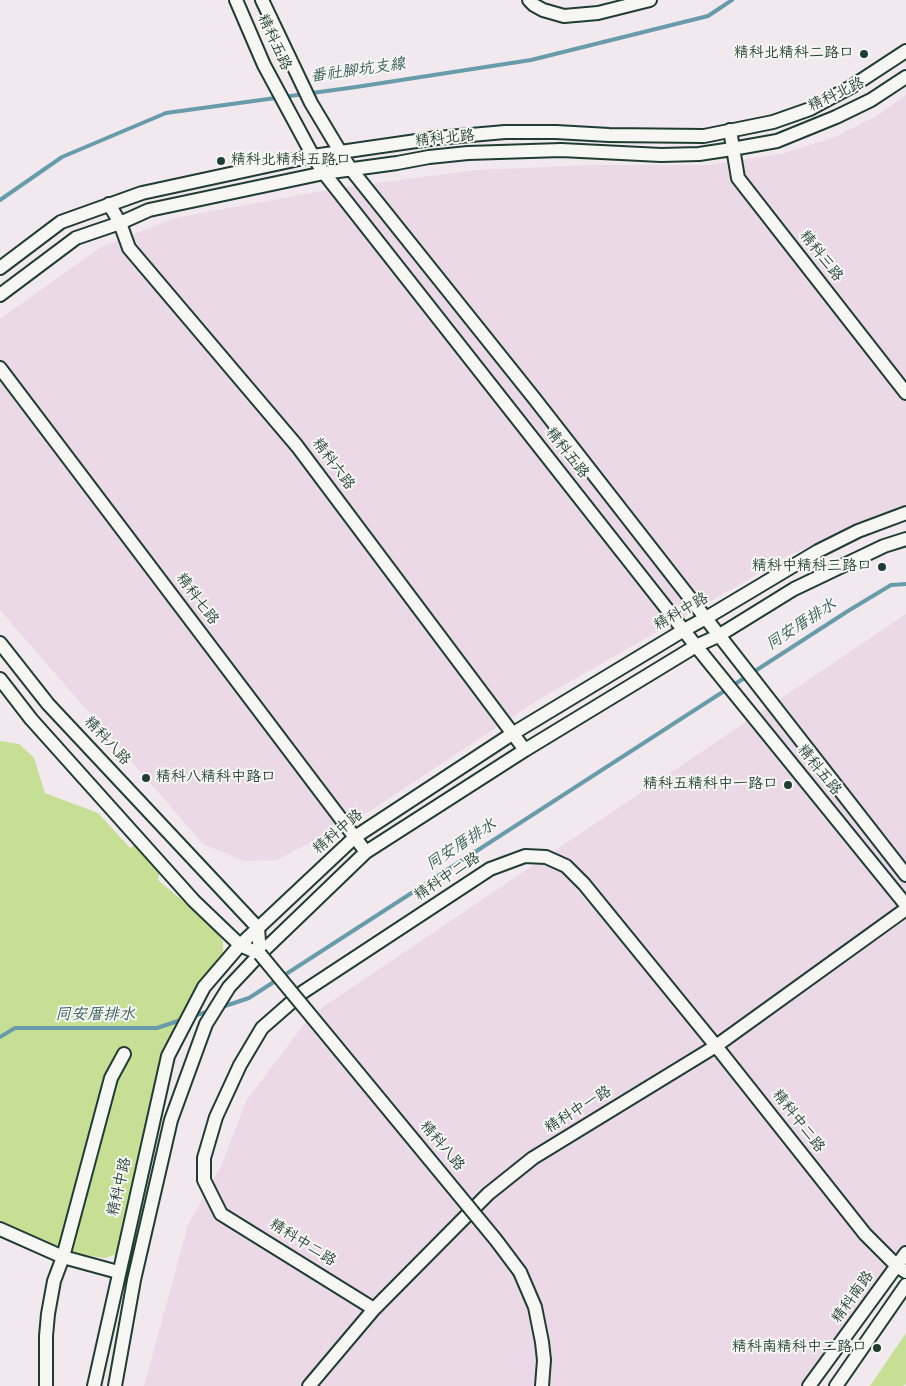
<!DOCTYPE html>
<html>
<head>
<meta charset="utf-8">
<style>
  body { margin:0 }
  canvas { display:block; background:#f1e9ed }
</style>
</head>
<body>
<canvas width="906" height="1386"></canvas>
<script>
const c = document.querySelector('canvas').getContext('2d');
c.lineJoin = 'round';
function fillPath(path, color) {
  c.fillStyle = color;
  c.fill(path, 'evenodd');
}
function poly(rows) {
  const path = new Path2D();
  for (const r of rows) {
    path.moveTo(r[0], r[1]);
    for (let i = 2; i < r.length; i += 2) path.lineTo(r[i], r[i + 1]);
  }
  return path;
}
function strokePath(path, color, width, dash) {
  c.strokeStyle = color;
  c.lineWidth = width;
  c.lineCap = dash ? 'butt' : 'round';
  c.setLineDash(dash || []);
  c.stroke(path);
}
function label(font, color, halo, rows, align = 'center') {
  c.font = font + ' Kalam,"LXGW WenKai TC",sans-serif';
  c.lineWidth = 4;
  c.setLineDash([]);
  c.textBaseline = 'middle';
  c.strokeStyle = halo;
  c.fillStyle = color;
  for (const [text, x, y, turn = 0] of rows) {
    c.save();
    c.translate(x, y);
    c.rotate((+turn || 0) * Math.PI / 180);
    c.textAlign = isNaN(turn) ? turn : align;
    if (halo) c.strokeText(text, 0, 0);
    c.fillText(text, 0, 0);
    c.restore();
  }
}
fillPath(poly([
  [906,95,906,509,873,520,787,556,730,590,538,700,373,809,277,860,244,861,203,844,0,610,0,319,101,247,175,218,333,189,475,170,590,165,708,165,781,154,835,137,878,115],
  [906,614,906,1243,808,1386,144,1386,188,1225,222,1164,246,1101,311,1015]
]), '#ebd9e8');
fillPath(poly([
  [0,741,19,744,34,758,45,793,98,813,130,848,143,839,161,860,158,880,214,927,223,942,223,952,218,964,172,1050,125,1243,117,1254,105,1258,54,1251,0,1226],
  [906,1333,906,1384,903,1386,870,1386]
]), '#c7df95');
strokePath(poly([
  [0,200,62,157,166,113,356,87,531,60,708,16,732,0],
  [222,1007,249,998,848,611,891,585,906,584],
  [193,1016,210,1011],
  [0,1037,15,1028,157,1028,184,1019]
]), '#689cab', 4);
const minor = poly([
  [236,0,264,65,313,156,324,173,696,646,906,905],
  [262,0,311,103,350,168,534,398,906,875],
  [529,0,534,5,543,10,564,16,598,13,650,0],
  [730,130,738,178,906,393],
  [109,204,120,223,129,248,297,446,525,750],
  [0,268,61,222,142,193,313,156,437,138,505,132,556,132,609,135,704,136,773,122,810,109,851,87,906,51],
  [0,295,76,238,120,223,149,210,324,173,397,163,429,157,468,153,561,150,661,155,699,154,732,149,777,141,836,117,871,100,906,77],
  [0,368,366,852],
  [0,643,48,704,258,928,260,954],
  [0,679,31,719,194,901,240,945,260,954],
  [0,1229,63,1257,118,1272],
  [520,1272,535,1307,542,1342,544,1360,542,1386],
  [374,1309,221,1214,204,1180,204,1158,216,1117,240,1065,262,1028,303,992,490,869,525,856,546,857,566,866,584,884,716,1046,865,1234,897,1266,906,1272],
  [46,1386,46,1336,48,1314,54,1281,63,1257,111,1078,124,1054],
  [94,1386,168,1056,204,987,240,945,355,837,512,734,684,630,706,618,818,551,858,531,906,513],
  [115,1386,134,1280,171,1120,206,1024,229,987,260,954,366,852,525,750,696,646,718,636,794,589,884,546,906,539],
  [309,1386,374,1309,488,1194,533,1158,716,1046,906,909],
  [809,1386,906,1253],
  [836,1386,906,1285]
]);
strokePath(minor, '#1f3d34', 16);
strokePath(minor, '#f6f6f2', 12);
const minorBridge = poly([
  [260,954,496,1240,520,1272]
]);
strokePath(minorBridge, '#1f3d34', 16, []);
strokePath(minorBridge, '#f6f6f2', 12);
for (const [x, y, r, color] of [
  [864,54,5,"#1f3d34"],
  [221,161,5,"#1f3d34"],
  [882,567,5,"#1f3d34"],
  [146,778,5,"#1f3d34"],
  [788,785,5,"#1f3d34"],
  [877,1348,5,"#1f3d34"]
]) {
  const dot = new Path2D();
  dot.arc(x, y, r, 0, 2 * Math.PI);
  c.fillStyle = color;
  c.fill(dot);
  strokePath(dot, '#f6f6f2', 2);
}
label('15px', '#1f3d34', '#f6f6f2', [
  ["精科五路",273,43,65],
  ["精科北路",837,96,-25],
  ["精科北路",445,140,-6],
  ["精科三路",820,257,52],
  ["精科五路",566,454,52],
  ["精科六路",332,465,53],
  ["精科七路",196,600,53],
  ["精科中路",682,613,-30],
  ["精科八路",106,742,47],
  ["精科五路",818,771,51],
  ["精科中路",339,833,-40],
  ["精科中二路",448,878,-33],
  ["精科中一路",579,1111,-32],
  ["精科中二路",797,1122,52],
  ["精科八路",441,1147,50],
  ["精科中路",121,1187,-77],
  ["精科中二路",302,1244,32],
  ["精科南路",854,1298,-54]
]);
label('15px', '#1f3d34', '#f6f6f2', [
  ["精科北精科二路口",854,54],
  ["精科北精科五路口",231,161,"left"],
  ["精科中精科三路口",872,567],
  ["精科八精科中路口",156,778,"left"],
  ["精科五精科中一路口",778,785],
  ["精科南精科中二路口",867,1348]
], 'right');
label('italic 16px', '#375d5c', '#f6f6f2', [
  ["番社腳坑支線",358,72,-8],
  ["同安厝排水",802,626,-33],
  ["同安厝排水",462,846,-33],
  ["同安厝排水",95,1016]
]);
</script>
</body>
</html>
